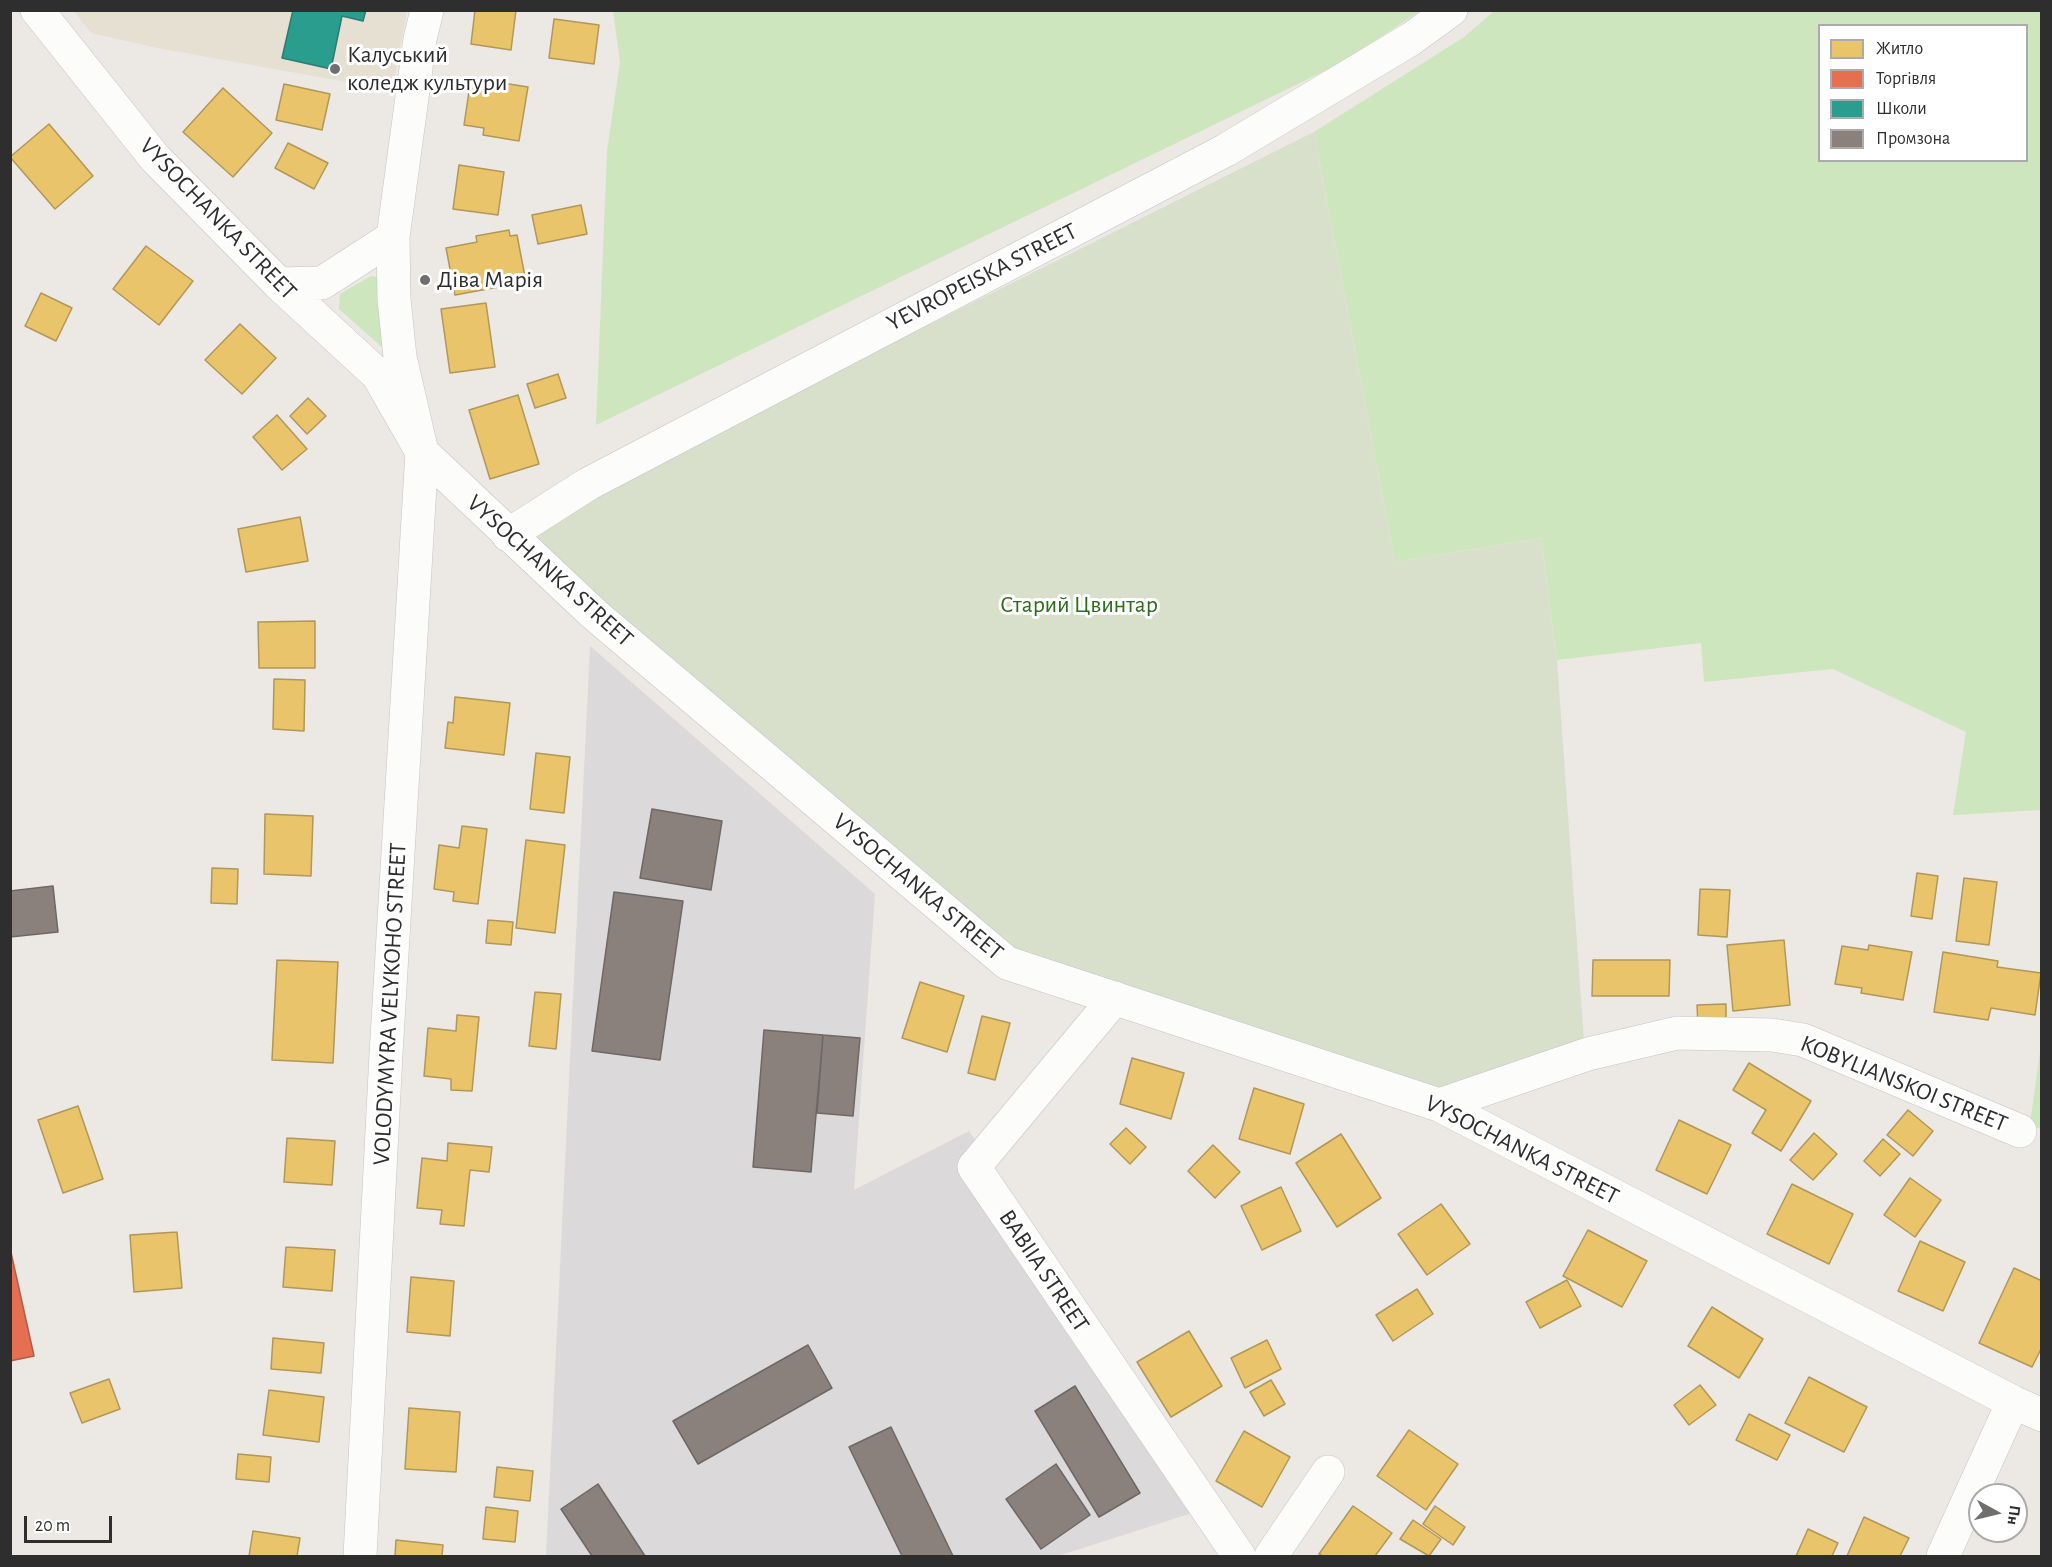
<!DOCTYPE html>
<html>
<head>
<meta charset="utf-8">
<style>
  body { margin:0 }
  #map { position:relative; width:2052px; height:1567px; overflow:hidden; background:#ece8e4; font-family:"Alegreya Sans",sans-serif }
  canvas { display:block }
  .frame { position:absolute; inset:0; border:12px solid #2e2e2e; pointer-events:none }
  .legend { position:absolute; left:1818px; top:24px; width:210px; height:138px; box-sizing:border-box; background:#fff; border:2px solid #ababab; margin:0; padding:8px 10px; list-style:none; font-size:18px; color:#2e2e2e }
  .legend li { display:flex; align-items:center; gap:12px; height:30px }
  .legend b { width:30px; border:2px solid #ababab }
  .north { position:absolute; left:1968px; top:1483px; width:60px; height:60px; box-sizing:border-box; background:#fff; border:2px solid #ababab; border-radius:50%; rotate:98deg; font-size:16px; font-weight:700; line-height:24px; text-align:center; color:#2e2e2e }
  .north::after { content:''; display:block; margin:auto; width:21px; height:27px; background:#706f6e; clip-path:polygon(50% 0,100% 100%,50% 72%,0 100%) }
  .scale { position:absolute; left:24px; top:1516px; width:88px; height:27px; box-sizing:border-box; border:3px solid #2e2e2e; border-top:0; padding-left:8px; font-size:18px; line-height:21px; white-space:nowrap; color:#2e2e2e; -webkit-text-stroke:4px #fff; paint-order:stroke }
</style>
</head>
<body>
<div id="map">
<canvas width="2052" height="1567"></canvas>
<div class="frame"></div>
<ul class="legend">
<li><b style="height:16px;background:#e9c46a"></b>Житло</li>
<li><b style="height:16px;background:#e76f51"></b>Торгівля</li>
<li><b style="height:16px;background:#2a9d8f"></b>Школи</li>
<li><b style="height:16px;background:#8a817c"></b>Промзона</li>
</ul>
<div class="north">Пн</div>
<div class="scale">20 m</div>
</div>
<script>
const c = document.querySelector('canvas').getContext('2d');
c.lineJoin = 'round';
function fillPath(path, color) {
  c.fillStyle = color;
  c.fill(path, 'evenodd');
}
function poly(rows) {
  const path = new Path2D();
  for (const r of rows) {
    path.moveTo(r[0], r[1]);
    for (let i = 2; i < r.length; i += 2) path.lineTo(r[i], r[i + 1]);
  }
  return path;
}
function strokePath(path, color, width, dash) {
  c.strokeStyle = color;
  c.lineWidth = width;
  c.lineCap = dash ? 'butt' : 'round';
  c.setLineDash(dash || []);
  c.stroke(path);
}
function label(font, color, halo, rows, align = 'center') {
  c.font = font + ' "Alegreya Sans",sans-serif';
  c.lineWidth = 6;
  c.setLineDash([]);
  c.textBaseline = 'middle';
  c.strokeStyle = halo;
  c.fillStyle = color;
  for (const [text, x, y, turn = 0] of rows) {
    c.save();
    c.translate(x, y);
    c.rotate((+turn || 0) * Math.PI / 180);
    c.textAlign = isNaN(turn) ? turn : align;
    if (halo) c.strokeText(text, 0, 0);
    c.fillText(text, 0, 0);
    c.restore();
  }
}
fillPath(poly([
  [590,646,875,894,854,1190,969,1131,1217,1505,1058,1556,546,1556]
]), '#dcd9db');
fillPath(poly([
  [74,11,407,11,392,90,157,48,91,33]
]), '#e6e0d3');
fillPath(poly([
  [613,11,1420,11,1343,62,596,425,607,151,620,62],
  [1494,11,2041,11,2041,810,1953,815,1966,732,1833,669,1704,682,1701,643,1557,660,1541,538,1395,562,1314,132,1464,37],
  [1820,26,2026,26,2026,160,1820,160],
  [371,276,381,278,384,349,339,309,340,294],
  [2041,1045,2041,1129,2030,1124]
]), '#cee6be');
fillPath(poly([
  [1314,132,1395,562,1541,538,1557,660,1584,1041,1439,1105,1007,963,508,535]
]), '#d8e0cc');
const homes = poly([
  [475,10,516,10,511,50,471,44,475,10],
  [554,19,599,25,594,64,549,58,554,19],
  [471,78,528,87,519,141,483,135,484,128,464,125,471,78],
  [284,84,330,94,322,130,276,120,284,84],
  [223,88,272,133,233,177,183,132,223,88],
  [49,124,93,176,55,209,10,157,49,124],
  [288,143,328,163,314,189,275,168,288,143],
  [459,165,504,172,498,215,453,209,459,165],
  [581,205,587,234,538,244,532,215,581,205],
  [509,230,510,236,517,235,526,282,455,295,446,248,477,242,476,236,509,230],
  [146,246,193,281,159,325,113,289,146,246],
  [41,293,72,308,56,341,25,326,41,293],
  [486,303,495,367,450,373,441,309,486,303],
  [240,324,276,358,242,394,205,360,240,324],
  [558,374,566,398,535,408,527,384,558,374],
  [518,395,539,464,490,479,469,410,518,395],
  [308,398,326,416,307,434,290,416,308,398],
  [277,415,307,449,282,470,253,437,277,415],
  [300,517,308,561,246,572,238,529,300,517],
  [315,621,315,668,259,668,258,622,315,621],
  [274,679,305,680,304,731,273,729,274,679],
  [455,697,510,703,504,755,445,748,448,722,453,723,455,697],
  [536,753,570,757,564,813,530,809,536,753],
  [265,814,313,816,311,876,264,874,265,814],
  [462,826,487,829,478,904,453,901,454,892,434,889,439,845,459,848,462,826],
  [526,840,565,845,555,933,516,928,526,840],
  [212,868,238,869,237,904,211,903,212,868],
  [1917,873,1938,876,1932,919,1911,916,1917,873],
  [1964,878,1997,882,1989,945,1956,941,1964,878],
  [1700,889,1730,890,1727,937,1698,935,1700,889],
  [488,920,513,922,511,945,486,943,488,920],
  [1784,940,1790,1005,1733,1011,1727,945,1784,940],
  [1869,945,1912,952,1903,1000,1861,993,1862,988,1835,984,1842,946,1868,950,1869,945],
  [1943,952,1998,961,1997,967,2041,973,2035,1015,1991,1008,1988,1020,1934,1012,1943,952],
  [277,960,338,962,333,1063,272,1060,277,960],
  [1593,960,1670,960,1669,996,1592,996,1593,960],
  [920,982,964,996,947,1052,902,1038,920,982],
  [535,992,561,994,556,1049,529,1046,535,992],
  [1726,1004,1726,1025,1698,1026,1697,1005,1726,1004],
  [457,1015,479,1017,472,1091,451,1090,451,1079,424,1076,428,1028,456,1031,457,1015],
  [982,1016,1010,1023,995,1080,968,1073,982,1016],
  [1132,1058,1184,1073,1171,1119,1120,1104,1132,1058],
  [1749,1063,1811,1101,1781,1151,1752,1133,1766,1110,1733,1090,1749,1063],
  [1254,1088,1304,1104,1290,1154,1239,1139,1254,1088],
  [78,1106,103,1179,63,1193,38,1120,78,1106],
  [1908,1110,1933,1131,1913,1156,1887,1135,1908,1110],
  [1679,1120,1731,1145,1707,1194,1656,1170,1679,1120],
  [1126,1128,1146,1147,1130,1164,1110,1144,1126,1128],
  [1814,1133,1837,1154,1813,1180,1790,1160,1814,1133],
  [1341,1134,1381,1198,1337,1227,1296,1163,1341,1134],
  [287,1138,335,1141,332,1185,284,1182,287,1138],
  [1883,1139,1900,1154,1880,1176,1864,1161,1883,1139],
  [448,1143,492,1147,489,1172,470,1170,464,1226,440,1224,442,1210,417,1208,422,1158,447,1161,448,1143],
  [1213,1145,1240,1172,1215,1198,1188,1171,1213,1145],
  [1910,1178,1941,1200,1915,1237,1884,1215,1910,1178],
  [1792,1184,1853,1214,1829,1264,1767,1234,1792,1184],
  [1281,1187,1301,1231,1262,1250,1241,1206,1281,1187],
  [1441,1204,1470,1244,1427,1275,1398,1234,1441,1204],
  [1588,1230,1647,1261,1622,1307,1563,1276,1588,1230],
  [177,1232,182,1288,134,1292,130,1235,177,1232],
  [1920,1241,1965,1262,1943,1311,1898,1291,1920,1241],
  [286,1247,335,1250,332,1291,283,1287,286,1247],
  [2014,1268,2042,1281,2042,1347,2032,1367,1979,1343,2014,1268],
  [411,1277,454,1281,450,1336,407,1332,411,1277],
  [1567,1280,1581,1306,1540,1328,1526,1302,1567,1280],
  [1417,1289,1433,1314,1393,1341,1376,1315,1417,1289],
  [1712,1307,1763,1339,1739,1378,1688,1346,1712,1307],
  [1189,1331,1222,1386,1171,1417,1137,1362,1189,1331],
  [273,1338,324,1343,321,1373,271,1369,273,1338],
  [1267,1340,1281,1369,1245,1388,1231,1358,1267,1340],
  [1809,1377,1867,1407,1844,1452,1785,1423,1809,1377],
  [109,1379,120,1409,82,1423,70,1393,109,1379],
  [1271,1380,1285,1404,1264,1416,1250,1392,1271,1380],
  [1700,1385,1716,1405,1689,1425,1674,1405,1700,1385],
  [269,1390,324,1397,319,1442,263,1435,269,1390],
  [409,1408,460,1412,456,1472,405,1469,409,1408],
  [1749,1414,1790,1435,1777,1460,1736,1440,1749,1414],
  [1409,1430,1458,1464,1426,1510,1377,1476,1409,1430],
  [1244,1431,1290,1457,1262,1507,1216,1481,1244,1431],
  [238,1454,271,1457,269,1482,236,1479,238,1454],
  [497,1467,533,1471,530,1501,494,1497,497,1467],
  [1353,1506,1392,1533,1375,1556,1323,1556,1319,1554,1353,1506],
  [1435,1506,1465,1527,1453,1545,1423,1524,1435,1506],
  [486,1507,518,1511,515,1542,483,1539,486,1507],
  [1864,1517,1909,1538,1900,1556,1847,1556,1864,1517],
  [1413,1520,1441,1539,1429,1556,1400,1539,1413,1520],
  [1808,1529,1838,1543,1832,1556,1796,1556,1808,1529],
  [253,1531,300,1538,297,1556,249,1556,253,1531],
  [396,1540,443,1545,442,1556,395,1556,396,1540]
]);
fillPath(homes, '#e9c46a');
strokePath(homes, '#b19758', 1.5);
const shops = poly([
  [10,1248,34,1356,10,1361,10,1248]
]);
fillPath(shops, '#e76f51');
strokePath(shops, '#b05c46', 1.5);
const schools = poly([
  [293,10,366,10,363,21,342,16,331,69,282,58,293,10]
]);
fillPath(schools, '#2a9d8f');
strokePath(schools, '#2b7c72', 1.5);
const industry = poly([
  [652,809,722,821,711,890,640,878,652,809],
  [53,886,58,932,10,937,10,891,53,886],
  [614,892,683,901,660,1060,592,1051,614,892],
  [764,1030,823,1035,811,1172,753,1167,764,1030],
  [823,1035,860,1038,853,1116,817,1113,823,1035],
  [808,1345,832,1388,698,1464,673,1421,808,1345],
  [1075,1386,1140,1493,1099,1517,1035,1411,1075,1386],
  [891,1427,953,1556,902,1556,849,1447,891,1427],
  [1056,1464,1090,1515,1041,1549,1006,1499,1056,1464],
  [598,1484,645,1556,592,1556,561,1509,598,1484]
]);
fillPath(industry, '#8a817c');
strokePath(industry, '#6e6865', 1.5);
const minor = poly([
  [37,10,155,158,279,284,378,375,422,452,594,614,1007,963,1439,1105,2013,1402,2042,1415],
  [279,284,322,283,393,237],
  [508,535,588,484,1226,150,1411,39,1451,10],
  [1115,998,974,1167,1239,1556],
  [1439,1105,1588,1054,1677,1033,1772,1035,1803,1040,2020,1131],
  [360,1556,386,1054,422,452,400,357,394,299,393,237,420,39,427,10],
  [1271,1556,1328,1472],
  [1943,1556,2013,1402]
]);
strokePath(minor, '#c5c4c5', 34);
strokePath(minor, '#fcfcfb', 33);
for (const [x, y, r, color] of [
  [335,69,6,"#706f6e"],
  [425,280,6,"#706f6e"]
]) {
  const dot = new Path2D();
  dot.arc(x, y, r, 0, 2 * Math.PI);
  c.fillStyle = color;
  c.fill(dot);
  strokePath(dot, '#fff', 2);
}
label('24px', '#2e2e2e', '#fff', [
  ["Калуський",347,55],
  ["коледж культури",347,83],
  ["Діва Марія",437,280]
], 'left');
label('24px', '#2e2e2e', '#fff', [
  ["VYSOCHANKA STREET",218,219,46],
  ["YEVROPEISKA STREET",982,277,-27],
  ["VYSOCHANKA STREET",550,571,42],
  ["VYSOCHANKA STREET",918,887,40],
  ["VOLODYMYRA VELYKOHO STREET",390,1004,-87],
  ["KOBYLIANSKOI STREET",1904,1084,22],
  ["VYSOCHANKA STREET",1522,1150,27],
  ["BABIIA STREET",1044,1271,56]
]);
label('24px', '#2c6e1b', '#fff', [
  ["Старий Цвинтар",1079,605]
]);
</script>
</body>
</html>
